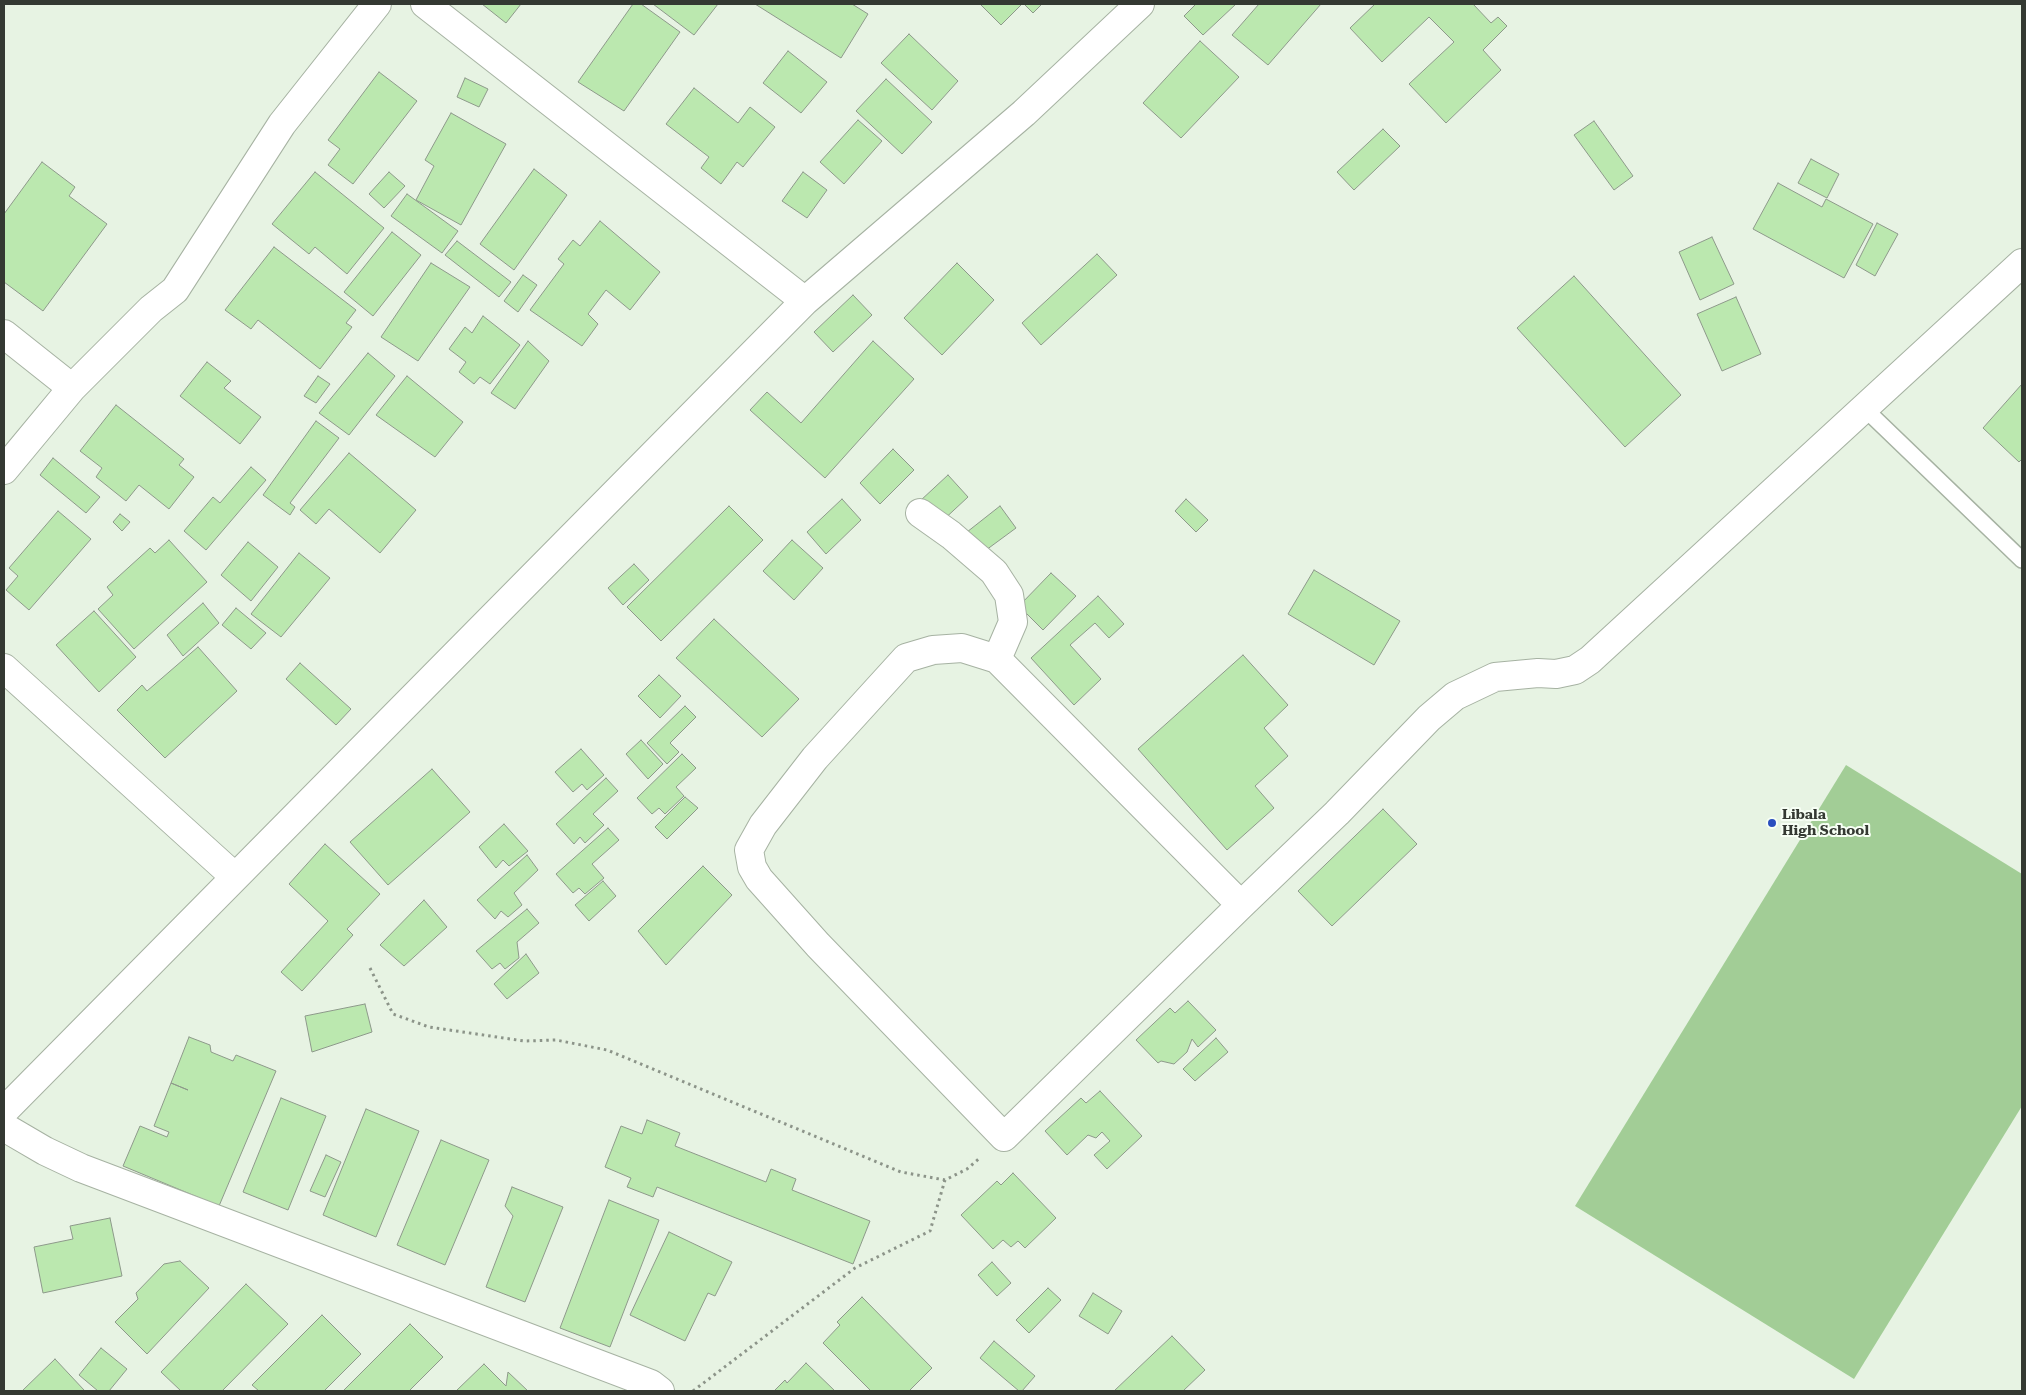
<!DOCTYPE html>
<html>
<head>
<meta charset="utf-8">
<style>
  body { margin:0 }
  #map { position:relative; width:2026px; height:1395px; overflow:hidden; background:#e7f3e3; font-family:"Roboto Serif",serif }
  canvas { display:block }
  .frame { position:absolute; inset:0; border:5px solid #343932; pointer-events:none }
</style>
</head>
<body>
<div id="map">
<canvas width="2026" height="1395"></canvas>
<div class="frame"></div>
</div>
<script>
const c = document.querySelector('canvas').getContext('2d');
c.lineJoin = 'round';
function fillPath(path, color) {
  c.fillStyle = color;
  c.fill(path, 'evenodd');
}
function poly(rows) {
  const path = new Path2D();
  for (const r of rows) {
    path.moveTo(r[0], r[1]);
    for (let i = 2; i < r.length; i += 2) path.lineTo(r[i], r[i + 1]);
  }
  return path;
}
function strokePath(path, color, width, dash) {
  c.strokeStyle = color;
  c.lineWidth = width;
  c.lineCap = dash ? 'butt' : 'round';
  c.setLineDash(dash || []);
  c.stroke(path);
}
function label(font, color, halo, rows, align = 'center') {
  c.font = font + ' "Roboto Serif",serif';
  c.lineWidth = 4;
  c.setLineDash([]);
  c.textBaseline = 'middle';
  c.strokeStyle = halo;
  c.fillStyle = color;
  for (const [text, x, y, turn = 0] of rows) {
    c.save();
    c.translate(x, y);
    c.rotate((+turn || 0) * Math.PI / 180);
    c.textAlign = isNaN(turn) ? turn : align;
    if (halo) c.strokeText(text, 0, 0);
    c.fillText(text, 0, 0);
    c.restore();
  }
}
fillPath(poly([
  [1846,765,2022,874,2022,1106,1854,1379,1575,1206]
]), '#a2cd96');
const building = poly([
  [482,4,521,4,506,23,482,4],
  [633,4,641,4,680,32,624,111,578,82,633,4],
  [653,4,718,4,694,35,653,4],
  [755,4,852,4,868,14,841,58,755,4],
  [980,4,1022,4,1001,25,980,4],
  [1024,4,1042,4,1033,13,1024,4],
  [1196,4,1236,4,1203,35,1184,16,1196,4],
  [1259,4,1321,4,1268,65,1232,35,1259,4],
  [1375,4,1473,4,1491,23,1498,17,1507,26,1483,50,1501,70,1446,123,1409,84,1454,42,1429,17,1382,62,1350,28,1375,4],
  [909,34,958,81,932,110,881,63,909,34],
  [1200,41,1239,77,1181,138,1143,103,1200,41],
  [788,51,827,82,801,113,763,83,788,51],
  [379,72,417,101,353,184,328,165,340,149,328,140,379,72],
  [465,78,488,89,479,107,457,97,465,78],
  [886,79,932,122,902,154,856,111,886,79],
  [694,88,738,123,750,107,775,127,743,167,737,162,721,184,701,168,709,157,666,124,694,88],
  [451,113,506,144,461,225,416,200,434,166,425,160,451,113],
  [858,120,882,141,844,184,820,162,858,120],
  [1594,121,1633,176,1614,190,1574,135,1594,121],
  [1383,129,1400,146,1354,190,1337,172,1383,129],
  [1811,159,1839,174,1827,198,1798,183,1811,159],
  [42,162,75,187,69,196,107,224,43,311,4,282,4,214,42,162],
  [534,169,567,195,514,270,480,244,534,169],
  [315,172,384,228,347,274,315,247,309,254,272,224,315,172],
  [389,172,405,186,384,208,369,194,389,172],
  [803,172,827,190,807,218,782,201,803,172],
  [1778,183,1822,207,1826,199,1873,224,1844,278,1753,229,1778,183],
  [407,194,458,231,442,253,391,216,407,194],
  [600,221,660,272,630,310,606,290,588,314,598,324,582,346,530,310,564,264,558,259,573,240,580,246,600,221],
  [1877,223,1898,234,1875,276,1856,265,1877,223],
  [392,232,421,255,373,316,344,292,392,232],
  [1712,237,1734,284,1700,300,1679,252,1712,237],
  [457,241,511,282,499,297,445,255,457,241],
  [274,247,356,310,346,323,352,327,320,369,258,320,251,329,225,310,274,247],
  [1097,254,1117,275,1041,345,1022,323,1097,254],
  [431,263,470,287,418,361,381,337,431,263],
  [957,263,994,300,942,355,904,318,957,263],
  [523,275,537,285,518,312,504,301,523,275],
  [1574,276,1681,395,1625,447,1517,328,1574,276],
  [853,295,872,315,833,352,814,332,853,295],
  [1736,297,1761,354,1722,371,1697,314,1736,297],
  [483,316,520,345,490,384,480,377,474,384,459,372,466,362,449,349,465,327,472,333,483,316],
  [528,341,549,361,515,409,491,393,528,341],
  [873,341,914,379,825,478,750,410,767,392,801,423,873,341],
  [368,353,395,376,349,435,319,413,368,353],
  [207,362,231,381,224,388,261,417,240,444,180,396,207,362],
  [318,376,330,384,316,403,304,396,318,376],
  [407,376,463,422,435,457,376,415,407,376],
  [2022,384,2022,459,2019,462,1983,428,2022,384],
  [116,405,184,459,179,465,194,477,169,509,139,485,126,501,96,477,102,468,80,451,116,405],
  [316,421,339,438,290,503,295,507,290,515,263,495,316,421],
  [893,449,914,470,880,504,860,483,893,449],
  [349,453,416,510,380,553,329,509,316,524,300,510,349,453],
  [53,458,100,497,86,513,40,475,53,458],
  [251,467,266,480,206,550,184,531,213,497,220,503,251,467],
  [948,475,968,497,940,523,920,501,948,475],
  [842,499,861,520,826,554,807,532,842,499],
  [1186,499,1208,520,1196,532,1175,511,1186,499],
  [729,506,763,540,661,641,627,607,729,506],
  [1000,506,1016,528,982,553,967,532,1000,506],
  [58,511,91,539,29,610,6,590,18,576,9,568,58,511],
  [120,514,130,522,122,531,113,522,120,514],
  [169,540,207,582,134,649,98,609,113,595,107,587,150,548,155,553,169,540],
  [792,540,823,568,794,600,763,571,792,540],
  [248,542,278,567,251,601,221,575,248,542],
  [299,553,330,578,281,637,251,614,299,553],
  [634,564,649,580,623,605,608,588,634,564],
  [1314,570,1400,621,1374,665,1288,614,1314,570],
  [1051,573,1076,596,1043,630,1019,606,1051,573],
  [1098,596,1124,624,1109,638,1095,623,1070,645,1101,679,1074,705,1031,658,1098,596],
  [203,603,219,623,183,656,167,635,203,603],
  [236,608,266,633,251,649,222,625,236,608],
  [94,611,136,657,99,692,56,645,94,611],
  [714,619,799,699,762,737,676,658,714,619],
  [198,647,237,691,165,758,117,710,142,685,147,691,198,647],
  [1243,655,1288,705,1264,728,1288,756,1255,786,1274,808,1227,850,1138,749,1243,655],
  [300,663,351,709,336,725,286,679,300,663],
  [659,675,681,696,660,718,638,696,659,675],
  [685,706,696,717,670,743,679,752,667,764,647,743,685,706],
  [641,740,663,764,648,779,626,754,641,740],
  [581,749,604,775,587,790,582,784,573,792,555,772,581,749],
  [682,754,696,768,676,787,684,796,665,814,659,808,652,814,637,798,682,754],
  [432,769,470,812,388,885,350,842,432,769],
  [606,778,618,791,593,814,604,825,585,843,580,837,574,844,556,824,606,778],
  [685,797,698,808,667,839,655,827,685,797],
  [1383,809,1417,844,1332,926,1298,891,1383,809],
  [504,824,528,851,509,866,503,860,496,868,479,847,504,824],
  [608,828,619,840,592,864,604,878,585,894,579,888,573,893,556,874,608,828],
  [325,844,380,894,347,929,353,935,302,991,281,972,328,921,289,884,325,844],
  [527,855,538,870,514,893,522,905,508,917,501,911,495,919,477,900,527,855],
  [703,866,732,895,666,965,638,931,703,866],
  [603,881,616,896,589,921,575,905,603,881],
  [424,900,447,927,404,966,380,945,424,900],
  [527,909,539,923,517,942,519,958,505,969,500,963,492,969,476,951,527,909],
  [526,954,539,973,507,999,494,984,526,954],
  [1188,1001,1216,1030,1198,1047,1192,1039,1187,1052,1174,1064,1161,1061,1158,1063,1136,1040,1170,1008,1175,1013,1188,1001],
  [365,1004,372,1032,312,1052,305,1016,365,1004],
  [189,1037,210,1045,211,1052,233,1061,236,1055,276,1071,219,1206,123,1166,140,1126,167,1137,169,1132,154,1126,171,1083,188,1090,171,1083,189,1037],
  [1216,1038,1228,1052,1195,1081,1183,1069,1216,1038],
  [1100,1091,1142,1136,1107,1169,1094,1155,1110,1141,1102,1132,1096,1138,1088,1135,1067,1155,1045,1131,1081,1098,1086,1103,1100,1091],
  [281,1098,326,1116,288,1210,243,1192,281,1098],
  [366,1109,419,1131,376,1237,323,1215,366,1109],
  [647,1120,680,1133,675,1146,766,1182,771,1169,796,1179,792,1190,870,1221,853,1264,657,1187,653,1197,627,1187,631,1178,605,1167,621,1126,642,1134,647,1120],
  [441,1140,489,1160,445,1265,397,1245,441,1140],
  [326,1155,341,1162,325,1197,310,1191,326,1155],
  [1013,1173,1056,1218,1025,1248,1018,1241,1011,1247,1003,1240,993,1249,961,1215,997,1181,1001,1185,1013,1173],
  [512,1187,563,1207,525,1302,486,1287,513,1216,505,1206,512,1187],
  [609,1200,659,1220,610,1347,560,1328,609,1200],
  [110,1218,122,1276,43,1293,34,1247,73,1239,70,1226,110,1218],
  [669,1232,732,1262,715,1296,708,1293,685,1341,630,1315,669,1232],
  [180,1261,209,1288,147,1354,115,1322,138,1299,136,1293,164,1264,180,1261],
  [992,1262,1011,1283,997,1296,978,1275,992,1262],
  [246,1284,288,1324,222,1391,181,1391,161,1372,246,1284],
  [1048,1288,1061,1300,1029,1333,1016,1320,1048,1288],
  [1093,1293,1122,1311,1108,1334,1079,1316,1093,1293],
  [862,1297,932,1368,909,1391,871,1391,823,1343,840,1325,837,1322,862,1297],
  [322,1315,361,1354,324,1391,259,1391,252,1385,322,1315],
  [410,1324,443,1357,409,1391,343,1391,410,1324],
  [1172,1336,1205,1370,1183,1391,1114,1391,1172,1336],
  [994,1341,1035,1376,1022,1391,1019,1391,980,1358,994,1341],
  [101,1348,127,1369,109,1391,98,1391,79,1375,101,1348],
  [55,1359,84,1390,83,1391,22,1391,55,1359],
  [806,1363,835,1391,774,1391,785,1380,787,1383,806,1363],
  [484,1364,506,1386,508,1372,528,1391,456,1391,484,1364]
]);
fillPath(building, '#bbe8af');
strokePath(building, '#8d998a', 1);
const service = poly([
  [1864,408,2022,560]
]);
const minor = poly([
  [425,4,805,301],
  [4,334,72,388],
  [4,470,72,388,151,309,175,290,282,124,377,4],
  [920,513,951,535,994,572,1009,595,1013,622,997,659],
  [4,668,235,877],
  [1241,905,997,659,962,648,933,650,906,658,815,758,763,825,749,850,752,867,759,879,818,945,1004,1137,1241,905,1337,813,1429,718,1455,696,1495,677,1538,673,1556,674,1575,670,1590,660,2022,263],
  [4,1111,805,301,1024,113,1140,4],
  [4,1127,45,1151,81,1168,651,1384,660,1391]
]);
strokePath(service, '#a6b2a2', 18);
strokePath(minor, '#a6b2a2', 30);
strokePath(poly([
  [370,968,393,1014,429,1027,524,1041,556,1040,607,1050,901,1172,945,1180,967,1169,981,1157],
  [693,1391,855,1268,930,1231,945,1180]
]), '#8c9489', 3, [2.5, 4]);
strokePath(service, '#fff', 15);
strokePath(minor, '#fff', 28);
for (const [x, y, r, color] of [
  [1772,823,5,"#2a4ebe"]
]) {
  const dot = new Path2D();
  dot.arc(x, y, r, 0, 2 * Math.PI);
  c.fillStyle = color;
  c.fill(dot);
  strokePath(dot, '#f7fff5', 2);
}
label('bold 14px', '#343932', '#f7fff5', [
  ["Libala",1782,815],
  ["High School",1782,831]
], 'left');
</script>
</body>
</html>
